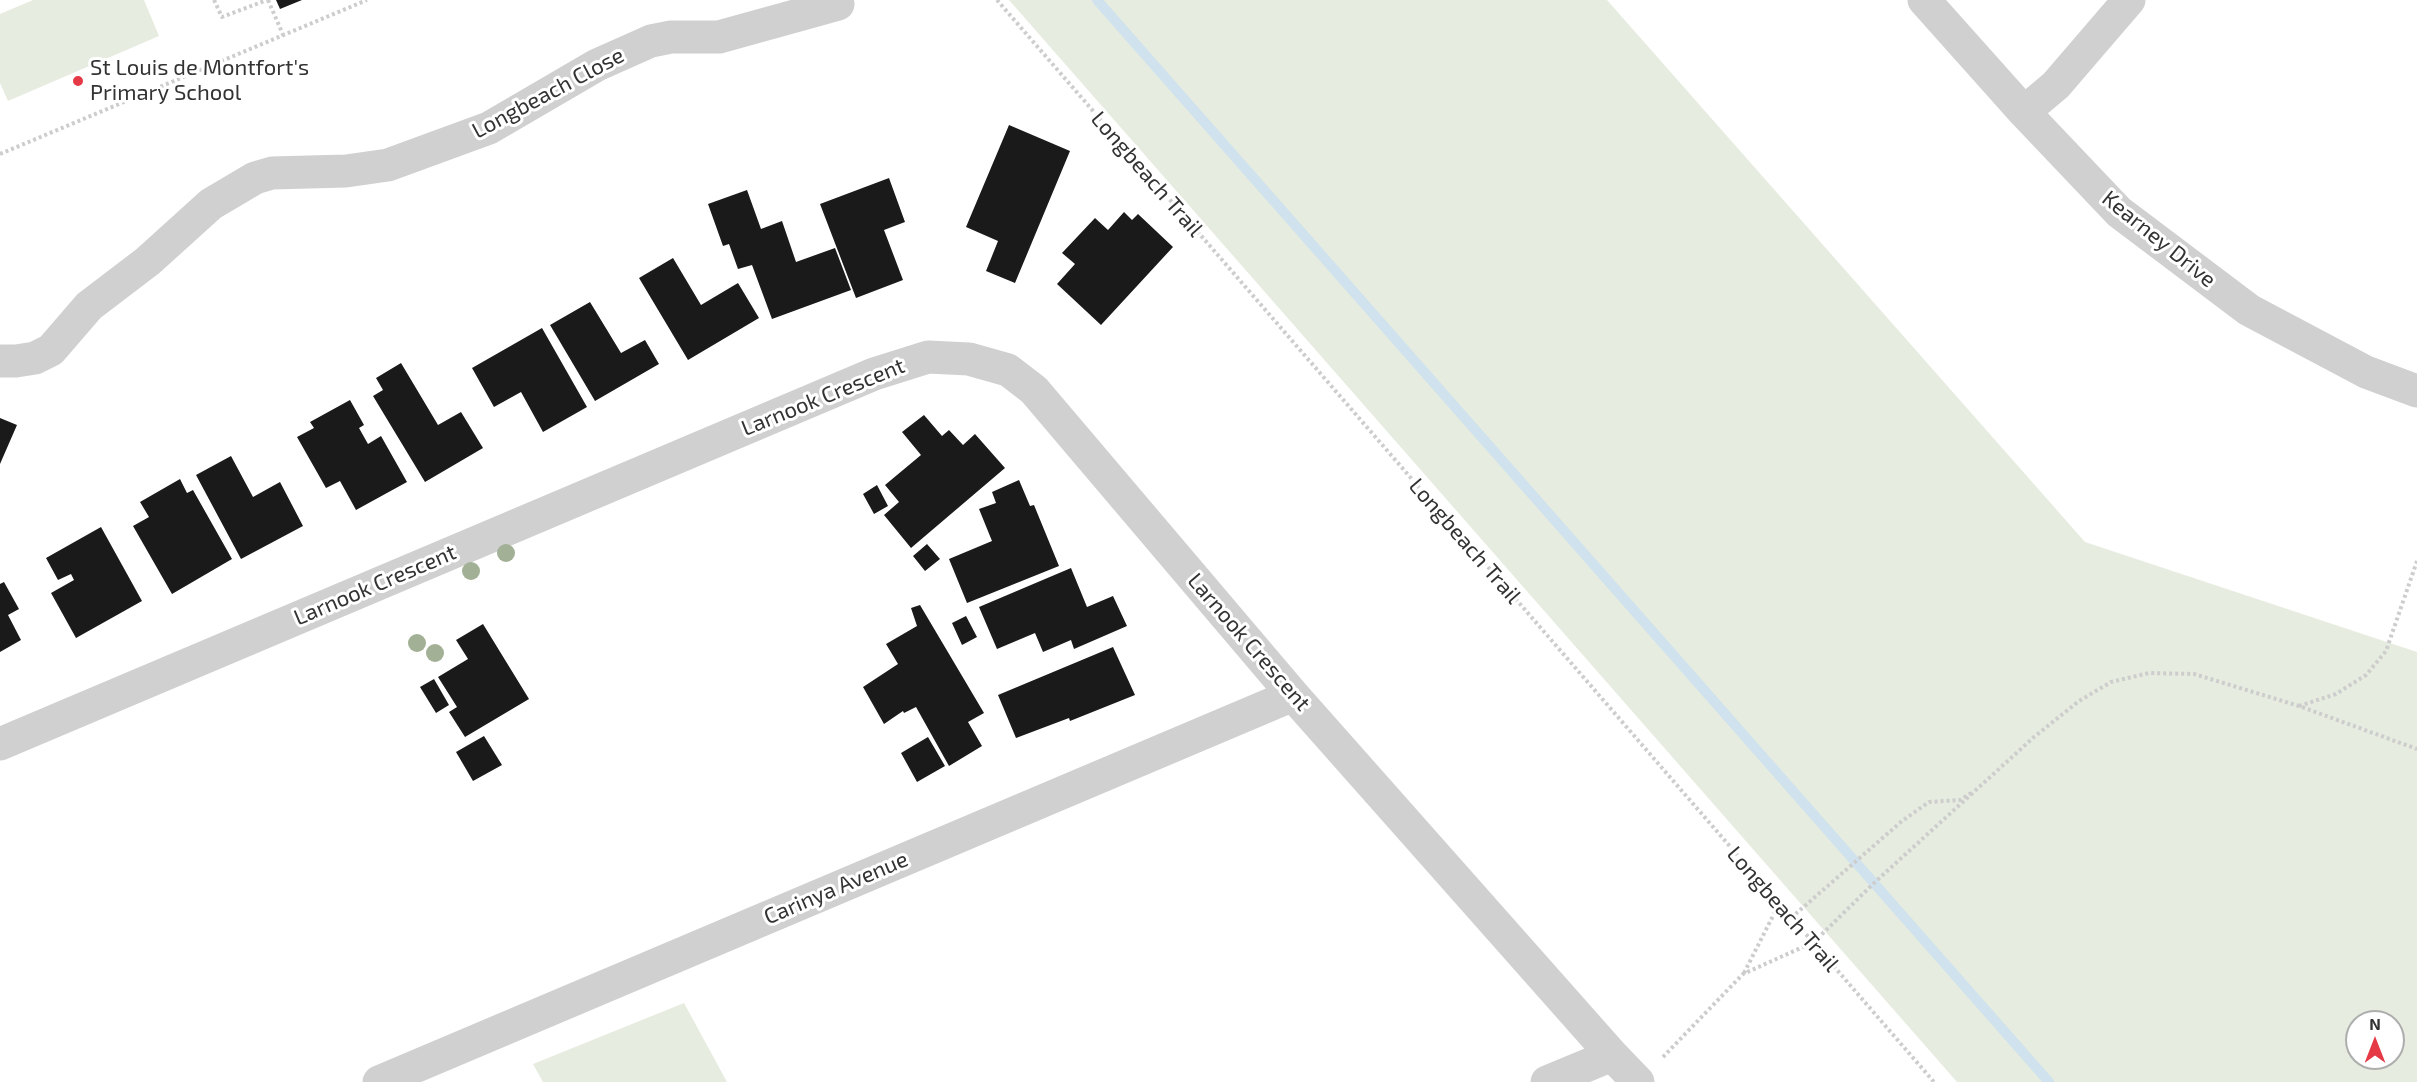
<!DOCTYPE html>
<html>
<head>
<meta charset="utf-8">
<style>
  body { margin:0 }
  #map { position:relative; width:2417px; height:1082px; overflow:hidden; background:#fff; font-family:"Exo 2",sans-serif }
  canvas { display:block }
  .north { position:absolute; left:2345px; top:1010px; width:60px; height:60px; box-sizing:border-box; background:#fff; border:2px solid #adadad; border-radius:50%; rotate:0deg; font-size:16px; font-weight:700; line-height:24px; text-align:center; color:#333 }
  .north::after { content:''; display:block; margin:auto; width:21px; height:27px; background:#e63946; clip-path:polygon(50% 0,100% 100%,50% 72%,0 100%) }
</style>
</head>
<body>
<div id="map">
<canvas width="2417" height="1082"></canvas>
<div class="north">N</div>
</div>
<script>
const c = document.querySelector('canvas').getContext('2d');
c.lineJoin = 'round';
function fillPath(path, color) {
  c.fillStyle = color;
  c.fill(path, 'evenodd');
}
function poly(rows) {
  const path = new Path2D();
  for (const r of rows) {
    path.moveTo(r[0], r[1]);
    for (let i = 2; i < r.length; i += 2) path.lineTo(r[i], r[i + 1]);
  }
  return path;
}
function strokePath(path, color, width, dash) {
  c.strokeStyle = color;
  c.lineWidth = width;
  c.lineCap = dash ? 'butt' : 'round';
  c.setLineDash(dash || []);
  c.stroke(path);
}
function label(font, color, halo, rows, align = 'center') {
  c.font = font + ' "Exo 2",sans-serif';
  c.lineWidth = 6;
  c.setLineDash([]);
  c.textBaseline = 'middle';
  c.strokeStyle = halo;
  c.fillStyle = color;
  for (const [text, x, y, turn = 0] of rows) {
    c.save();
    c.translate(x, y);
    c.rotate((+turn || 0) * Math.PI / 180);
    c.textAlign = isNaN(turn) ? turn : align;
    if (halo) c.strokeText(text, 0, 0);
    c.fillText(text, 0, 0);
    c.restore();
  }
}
fillPath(poly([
  [33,0,144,0,159,36,8,101,0,83,0,14],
  [1009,0,1607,0,2085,542,2417,652,2417,1082,1957,1082],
  [2357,1022,2393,1022,2393,1058,2357,1058],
  [684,1003,727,1082,543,1082,533,1064]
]), '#e6ecdf');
strokePath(poly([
  [1097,0,2049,1082]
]), '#cfe2ee', 10);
fillPath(poly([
  [276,0,302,0,280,9],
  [1009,125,1070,151,1015,283,986,271,998,241,966,227],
  [889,178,905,222,884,230,903,280,856,298,820,204],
  [747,190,761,229,782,221,796,262,835,248,851,290,772,319,752,265,738,269,729,244,723,246,708,204],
  [1124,212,1132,220,1138,214,1173,247,1101,325,1057,284,1075,264,1062,253,1095,218,1108,230],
  [673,258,701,305,738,283,759,318,688,360,639,278],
  [590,302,621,353,645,340,659,364,595,401,550,325],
  [542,328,587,407,543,432,521,392,494,407,472,368],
  [401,363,438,425,461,412,483,448,425,482,373,396,383,390,376,378],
  [350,400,364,425,359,428,368,444,381,436,407,482,356,510,340,481,326,488,297,437,314,428,310,422],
  [924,415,942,436,949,430,963,445,975,434,1005,468,911,548,884,515,899,502,885,485,921,455,902,432],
  [0,418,17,425,0,464],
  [231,456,253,497,280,482,303,526,241,559,196,475],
  [180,479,187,493,193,490,232,559,172,594,133,526,149,517,140,502],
  [1019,480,1030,506,1034,505,1059,566,967,603,949,559,992,541,979,509,996,503,992,492],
  [877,485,888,506,874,514,863,494],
  [101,527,142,601,76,638,51,593,74,580,71,574,58,580,46,558],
  [927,544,940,559,925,571,913,556],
  [1071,568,1087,607,1113,596,1127,626,1074,649,1071,640,1043,652,1035,633,997,649,979,607],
  [4,582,19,609,8,615,21,640,0,652,0,584],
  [920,605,984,713,968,722,982,746,949,766,916,707,904,713,903,711,884,724,863,687,898,664,886,644,917,626,911,608],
  [966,616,977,637,962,645,952,623],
  [483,624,529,699,465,737,449,712,457,707,438,677,468,659,456,640],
  [1113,647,1135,695,1070,721,1069,718,1016,738,998,695],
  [434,679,449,705,436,713,420,687],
  [484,736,502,765,473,781,456,752],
  [928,737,945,766,917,782,901,753]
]), '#1a1a1a');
strokePath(poly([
  [214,0,222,17,267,0],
  [268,0,284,37],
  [997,0,1934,1082],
  [0,154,367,0],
  [2299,706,2336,694,2366,675,2386,651,2417,561],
  [1791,918,1902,821,1929,802,1960,800,1971,793],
  [1744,973,1779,904],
  [1663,1057,1743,974,1814,942,1874,883,2034,737,2079,701,2111,682,2149,673,2194,674,2299,706,2417,749]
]), '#cdcdcd', 4, [3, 3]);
strokePath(poly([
  [1924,0,2024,112,2119,212,2249,310,2366,372,2417,391],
  [2024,112,2056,85,2129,0],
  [0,361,16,361,35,358,51,350,89,306,148,261,211,204,255,178,272,173,346,171,388,165,489,128,597,65,651,41,671,37,719,37,838,4],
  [0,744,874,374,928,357,969,359,1008,370,1034,390,1293,695,1612,1055,1638,1082],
  [379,1082,1293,695],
  [1547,1082,1612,1055]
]), '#d0d0d0', 33);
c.fillStyle = '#a2b095';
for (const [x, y] of [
  [506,553],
  [471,571],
  [417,643],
  [435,653]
]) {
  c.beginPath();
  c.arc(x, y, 9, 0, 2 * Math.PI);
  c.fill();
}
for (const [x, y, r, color] of [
  [78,81,6,"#e63946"]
]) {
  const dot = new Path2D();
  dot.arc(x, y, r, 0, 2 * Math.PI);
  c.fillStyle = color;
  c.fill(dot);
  strokePath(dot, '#fff', 2);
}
label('22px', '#333', '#fff', [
  ["St Louis de Montfort's",90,68],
  ["Primary School",90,93]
], 'left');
label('22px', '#333', '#fff', [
  ["Longbeach Close",548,93,-28],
  ["Longbeach Trail",1147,174,49],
  ["Kearney Drive",2159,239,39],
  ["Larnook Crescent",823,397,-22],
  ["Longbeach Trail",1465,541,49],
  ["Larnook Crescent",375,585,-23],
  ["Larnook Crescent",1249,642,49],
  ["Carinya Avenue",836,888,-23],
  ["Longbeach Trail",1783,909,49]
]);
</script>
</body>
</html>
